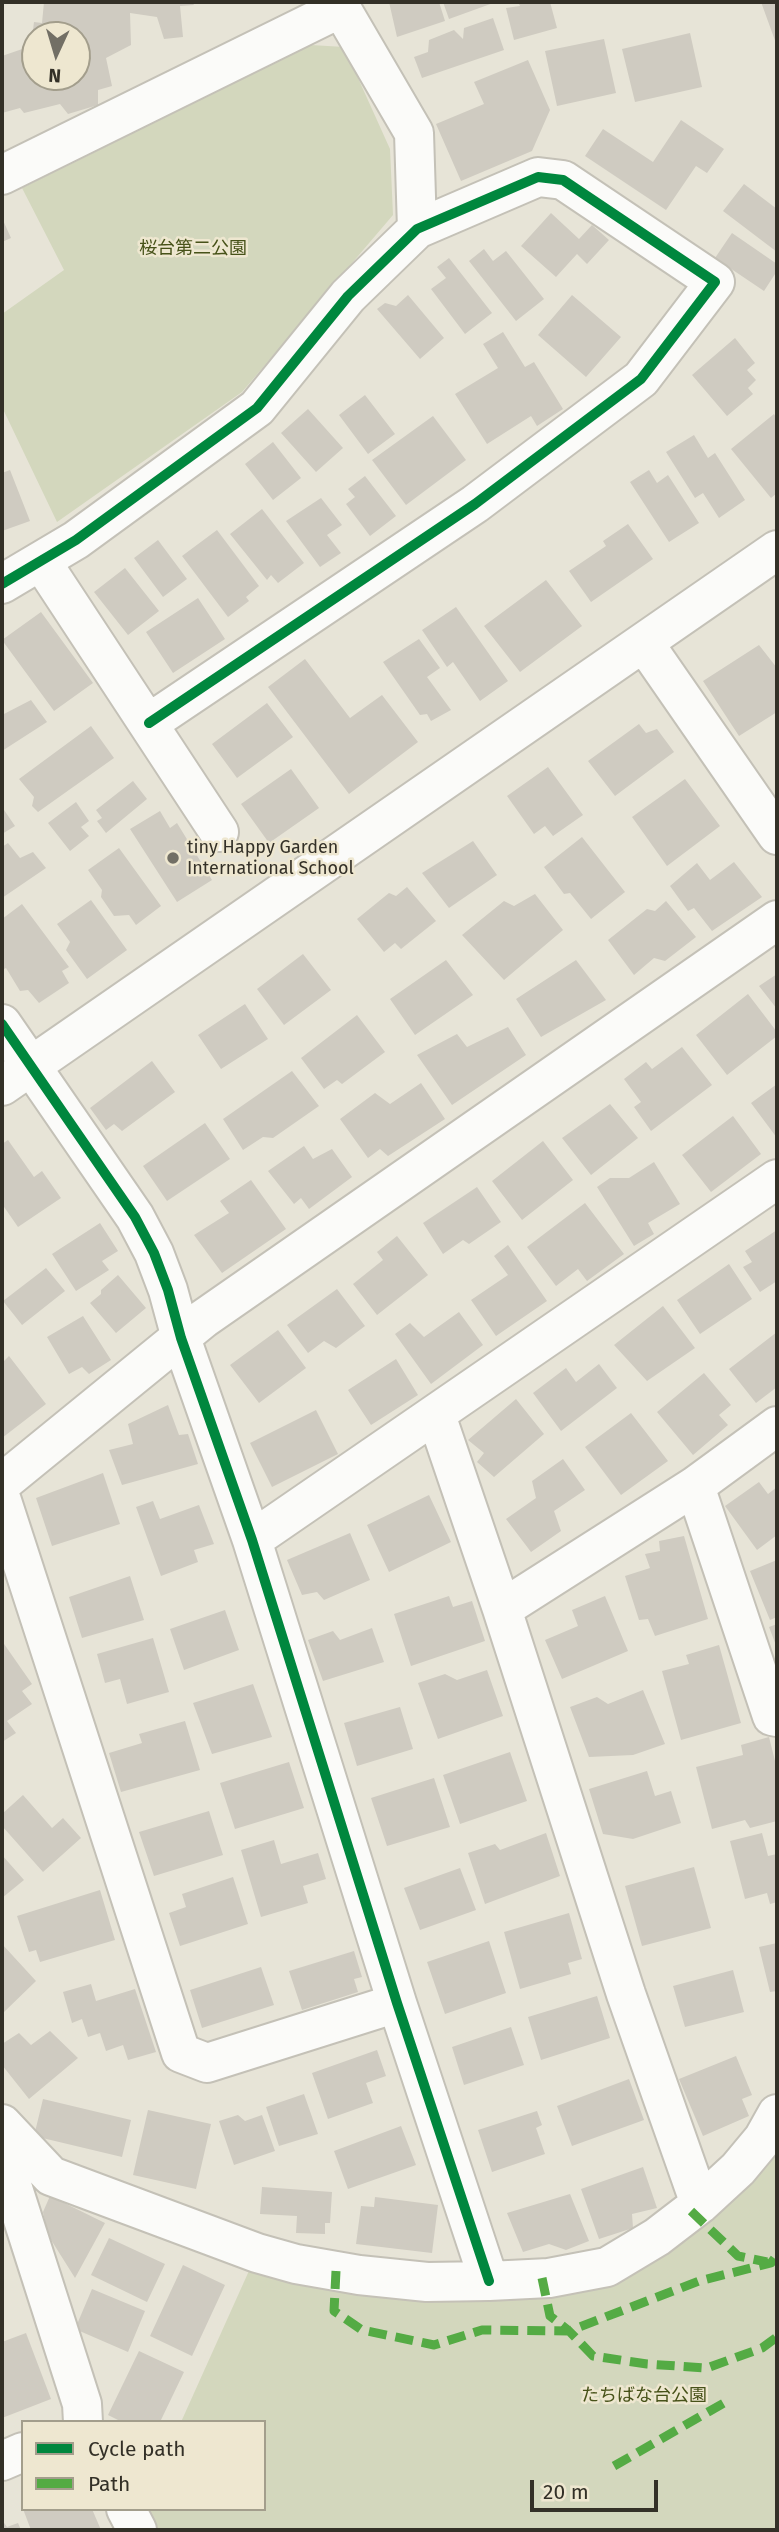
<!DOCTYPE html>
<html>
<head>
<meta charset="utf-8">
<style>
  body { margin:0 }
  #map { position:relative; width:779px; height:2532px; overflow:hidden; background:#e7e4d7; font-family:"Fira Sans",sans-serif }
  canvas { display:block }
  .frame { position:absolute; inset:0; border:4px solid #333027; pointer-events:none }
  .legend { position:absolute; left:21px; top:2420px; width:245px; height:91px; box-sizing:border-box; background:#eee7d0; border:2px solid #a39e8c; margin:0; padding:9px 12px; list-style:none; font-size:21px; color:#333027 }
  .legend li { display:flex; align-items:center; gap:14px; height:35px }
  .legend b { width:35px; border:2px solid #a39e8c }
  .north { position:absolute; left:21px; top:21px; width:70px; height:70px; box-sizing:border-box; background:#eee7d0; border:2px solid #a39e8c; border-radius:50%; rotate:184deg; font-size:19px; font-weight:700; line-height:28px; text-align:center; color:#333027 }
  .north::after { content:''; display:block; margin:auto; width:24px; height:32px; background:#726f65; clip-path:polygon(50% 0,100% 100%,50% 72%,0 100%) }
  .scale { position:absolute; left:530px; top:2480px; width:128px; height:32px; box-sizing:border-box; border:4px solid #333027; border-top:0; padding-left:9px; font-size:21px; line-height:24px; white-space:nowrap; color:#333027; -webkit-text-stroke:5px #eee7d0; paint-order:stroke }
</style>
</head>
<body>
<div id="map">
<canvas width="779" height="2532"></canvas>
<div class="frame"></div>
<ul class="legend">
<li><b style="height:9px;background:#00873e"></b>Cycle path</li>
<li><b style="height:9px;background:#54ab44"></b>Path</li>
</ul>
<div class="north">N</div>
<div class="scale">20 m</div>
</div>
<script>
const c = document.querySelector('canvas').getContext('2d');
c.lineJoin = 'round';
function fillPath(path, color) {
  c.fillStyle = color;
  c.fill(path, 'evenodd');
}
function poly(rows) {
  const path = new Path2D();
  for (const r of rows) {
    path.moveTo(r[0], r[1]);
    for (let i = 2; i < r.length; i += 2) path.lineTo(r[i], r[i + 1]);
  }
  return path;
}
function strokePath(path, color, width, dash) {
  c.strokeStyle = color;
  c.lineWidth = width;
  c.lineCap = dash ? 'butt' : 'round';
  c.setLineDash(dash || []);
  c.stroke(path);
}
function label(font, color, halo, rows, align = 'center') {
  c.font = font + ' "Fira Sans","Noto Sans JP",sans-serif';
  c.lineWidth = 5;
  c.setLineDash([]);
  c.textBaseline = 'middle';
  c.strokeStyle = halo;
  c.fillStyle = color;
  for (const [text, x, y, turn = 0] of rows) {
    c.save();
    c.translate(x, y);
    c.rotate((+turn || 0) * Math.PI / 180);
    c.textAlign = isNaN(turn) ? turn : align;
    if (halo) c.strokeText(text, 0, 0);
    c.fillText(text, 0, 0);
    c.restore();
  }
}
fillPath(poly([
  [311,45,344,47,390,149,393,215,242,392,57,522,2,407,2,314,64,270,22,188],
  [777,2114,777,2530,154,2530,146,2509,264,2509,264,2422,181,2422,257,2253,296,2264,607,2267]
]), '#d3d7bd');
fillPath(poly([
  [44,2,192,2,194,5,180,6,183,37,164,39,157,17,130,13,131,45,106,58,112,86,98,90,98,105,68,114,60,104,24,113,20,108,2,113,2,56,31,46,34,22,42,23],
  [35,35,77,35,77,77,35,77],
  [389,2,439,2,445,21,397,37],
  [443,2,496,2,449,19],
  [518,2,550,2,557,28,514,40,506,8,520,6],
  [761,2,777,2,777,46],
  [493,18,504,50,422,78,414,57,428,52,429,40,454,30,463,39,464,28],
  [690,33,702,87,635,102,622,49],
  [604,39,616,93,557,106,545,51],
  [528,60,550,110,532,151,461,181,436,124,484,104,474,82],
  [681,120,724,149,707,173,696,166,666,210,585,156,603,129,653,162],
  [744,184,777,209,777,252,723,211],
  [551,213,579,239,592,225,609,240,587,264,577,254,556,277,521,246],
  [2,218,11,238,2,242],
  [732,233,777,264,777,271,764,291,715,258],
  [484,249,493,261,506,251,544,299,516,321,469,261],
  [449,258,492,313,465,334,431,289,446,278,437,267],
  [408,295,444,338,420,359,377,309,385,303,396,306],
  [572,295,621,337,586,377,538,335],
  [503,332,525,367,534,362,563,409,537,426,531,416,487,444,455,394,498,368,483,344],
  [735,338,755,363,747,370,756,380,748,388,753,394,727,416,692,375],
  [365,395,395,434,368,454,339,415],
  [308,409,343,448,316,472,281,433],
  [774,414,777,419,777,493,771,498,731,449],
  [433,416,466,460,406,505,372,460],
  [694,435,708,458,715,453,745,500,719,518,703,493,695,498,666,452],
  [273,442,301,478,273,500,245,464],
  [10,470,30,521,2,531,2,473],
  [649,470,657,483,668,475,699,523,669,542,630,482],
  [365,476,396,516,370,536,346,504,355,497,348,489],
  [321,498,342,525,327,535,341,553,320,567,286,521],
  [262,509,304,563,278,583,271,575,267,580,230,534],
  [628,524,653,559,591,602,569,571,606,546,603,541],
  [217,530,259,586,246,597,249,601,228,617,182,556],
  [158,540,187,579,163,597,134,558],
  [125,568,159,611,128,635,94,592],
  [546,580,582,626,520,672,484,626],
  [198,598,225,639,173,673,146,632],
  [456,607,508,681,480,701,453,662,447,667,422,630],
  [41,612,93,683,54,711,2,640],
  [419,639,440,668,427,677,451,710,431,721,427,714,420,715,383,662],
  [759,645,777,668,777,712,739,736,703,681],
  [305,659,350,718,382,695,418,742,349,794,268,687],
  [31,700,47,722,2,751,2,715],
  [267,703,293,737,237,778,212,744],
  [639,724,646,733,657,729,674,752,615,796,588,761],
  [91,726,114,758,38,812,32,806,34,797,19,779],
  [548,767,583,815,553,836,545,826,534,834,507,796],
  [291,769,319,808,269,843,241,804],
  [685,779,720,826,667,866,632,817],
  [133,781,147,799,106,833,97,821,102,818,96,810],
  [76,802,89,821,81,827,89,836,70,851,48,823],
  [2,807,15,826,2,834],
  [160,811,170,828,177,823,212,880,177,902,130,829],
  [582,837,625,892,591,919,570,893,564,894,544,867],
  [473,841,497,875,449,908,422,873],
  [8,843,20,858,33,852,46,868,2,898,2,847],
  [119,848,161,906,136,925,129,915,114,916,101,897,102,890,88,870],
  [734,862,762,897,712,931,694,908,688,911,670,886,697,863,710,880],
  [407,887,436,921,401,949,395,943,384,952,357,919,389,893,396,896],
  [535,894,563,930,504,980,462,935,504,901,514,906],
  [91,900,127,950,87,979,66,950,70,942,57,924],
  [666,901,696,937,665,961,654,958,634,975,608,940,647,909,655,911],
  [22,904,69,967,62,971,69,983,39,1003,28,990,20,991,6,968,2,970,2,919],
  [303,954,331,990,284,1025,257,989],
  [446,960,473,995,415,1035,390,999],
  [576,960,606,1000,541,1037,516,999],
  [777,974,777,1009,759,986],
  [748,994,777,1032,777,1036,727,1075,696,1035],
  [245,1004,268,1039,221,1069,198,1035],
  [357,1015,385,1052,342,1084,337,1080,324,1089,301,1058],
  [508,1027,526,1055,452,1105,417,1055,457,1034,467,1047],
  [682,1047,712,1085,651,1131,634,1107,641,1102,624,1079,646,1062,652,1069],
  [152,1061,175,1092,122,1131,114,1124,106,1130,90,1108],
  [292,1071,319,1106,273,1138,263,1137,243,1150,223,1119],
  [421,1083,445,1119,388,1156,380,1149,368,1158,340,1119,375,1093,390,1104],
  [777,1084,777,1138,751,1103],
  [610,1104,638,1138,591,1175,562,1138],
  [733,1116,761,1154,711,1192,682,1155],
  [205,1123,230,1159,167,1201,143,1166],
  [8,1140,34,1177,42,1171,61,1198,18,1227,2,1204,2,1144],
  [543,1141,573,1180,522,1220,492,1181],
  [304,1146,313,1159,332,1149,352,1177,309,1209,301,1198,294,1204,268,1171],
  [654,1162,680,1204,648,1223,654,1234,634,1246,597,1187,610,1178,629,1178],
  [251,1180,286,1229,222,1273,194,1235,229,1213,220,1201],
  [477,1187,501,1222,469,1244,463,1240,443,1254,423,1223],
  [585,1203,624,1254,587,1281,578,1269,556,1286,527,1247],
  [100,1223,118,1251,102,1261,109,1270,76,1291,52,1254],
  [777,1230,777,1281,760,1292,743,1267,752,1262,745,1251],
  [397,1236,428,1275,377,1315,353,1284,383,1260,377,1252],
  [508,1245,547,1301,496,1336,471,1300,508,1275,494,1256],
  [729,1264,752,1299,700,1334,677,1300],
  [46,1268,65,1291,22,1325,3,1301],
  [118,1275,146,1308,116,1333,90,1303,101,1294,101,1290],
  [337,1289,365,1326,336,1348,324,1341,308,1353,287,1325],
  [663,1306,695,1348,647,1381,614,1345],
  [459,1312,483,1345,431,1384,395,1334,410,1323,424,1337],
  [83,1316,111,1360,89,1374,82,1367,69,1374,47,1337],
  [278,1330,306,1368,259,1403,230,1365],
  [777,1332,777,1387,756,1403,729,1369],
  [9,1356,46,1404,2,1438,2,1363],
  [396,1359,418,1395,371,1425,348,1390],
  [599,1364,617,1388,561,1431,533,1393,566,1368,576,1382],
  [704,1373,731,1405,719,1415,728,1425,693,1455,657,1412],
  [516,1399,544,1434,494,1477,477,1462,484,1453,468,1440],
  [168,1405,179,1435,188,1434,198,1464,122,1485,109,1450,133,1444,128,1424],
  [316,1410,338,1454,272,1487,250,1443],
  [631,1413,668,1461,621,1495,585,1447],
  [563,1459,585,1490,554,1511,561,1531,531,1552,506,1519,536,1498,532,1481],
  [103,1473,120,1524,52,1546,36,1498],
  [759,1482,768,1494,777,1487,777,1535,757,1550,725,1506],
  [429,1495,451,1542,389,1572,367,1525],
  [153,1501,160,1519,199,1505,214,1544,194,1550,198,1562,161,1576,136,1507],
  [350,1533,370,1580,324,1600,317,1592,302,1595,287,1560],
  [684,1536,708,1619,655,1636,648,1619,639,1620,625,1576,650,1568,645,1554,660,1551,659,1541],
  [777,1560,777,1617,770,1620,750,1571],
  [130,1576,144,1620,82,1638,69,1597],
  [449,1596,453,1607,472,1601,485,1641,411,1666,394,1614],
  [605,1596,628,1651,562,1679,545,1640,578,1626,572,1610],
  [225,1610,239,1650,184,1670,170,1629],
  [777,1624,777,1648,769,1627],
  [372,1628,384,1662,323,1681,308,1640,333,1631,340,1640],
  [153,1638,169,1692,127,1704,120,1679,105,1683,97,1654],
  [2,1641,32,1684,22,1691,32,1704,7,1721,16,1733,2,1742],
  [719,1645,741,1723,681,1740,662,1671,689,1664,686,1655],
  [487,1670,503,1716,438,1739,418,1683,445,1674,457,1680],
  [253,1684,272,1737,212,1754,193,1703],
  [643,1690,665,1744,633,1755,589,1757,570,1707,597,1697,608,1704],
  [400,1707,413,1749,357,1766,344,1723],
  [185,1721,200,1770,121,1792,109,1753,142,1743,139,1734],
  [769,1737,777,1769,777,1821,750,1828,745,1820,712,1829,696,1767,743,1755,741,1745],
  [510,1752,527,1801,460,1824,443,1775],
  [289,1762,304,1808,235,1829,220,1783],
  [647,1771,655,1796,671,1791,681,1823,633,1839,603,1834,589,1789],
  [434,1778,450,1827,387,1846,371,1798],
  [23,1795,52,1828,63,1818,81,1838,43,1872,2,1826,2,1814],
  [209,1811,223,1855,154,1876,139,1832],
  [546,1833,560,1876,485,1904,468,1853,495,1844,500,1850],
  [762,1833,768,1856,777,1854,777,1902,770,1904,767,1893,745,1899,730,1841],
  [274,1840,281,1864,318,1853,326,1879,303,1886,308,1903,261,1917,241,1850],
  [2,1855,24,1880,2,1898],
  [694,1867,711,1928,642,1946,625,1886],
  [460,1868,476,1910,420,1930,404,1888],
  [233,1877,248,1924,180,1946,169,1913,186,1907,182,1894],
  [100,1890,115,1940,40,1962,36,1950,29,1952,17,1916],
  [569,1913,582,1959,568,1963,571,1974,520,1989,504,1932],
  [489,1941,506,1993,445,2014,427,1962],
  [777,1943,777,1991,770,1992,759,1947],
  [2,1944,36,1981,2,2014],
  [354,1951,362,1977,354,1979,358,1992,302,2010,289,1971],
  [261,1967,274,2005,202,2028,190,1990],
  [733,1970,744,2012,685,2027,673,1986],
  [91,1984,96,2001,135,1989,156,2052,128,2060,123,2045,106,2051,100,2033,88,2037,82,2019,72,2023,63,1992],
  [597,1996,610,2038,541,2060,528,2017],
  [511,2027,524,2065,464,2085,452,2047],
  [50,2031,78,2058,29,2099,2,2065,2,2044,19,2033,31,2045],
  [377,2050,386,2076,366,2083,373,2103,328,2119,312,2073],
  [736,2056,752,2095,742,2099,749,2116,703,2136,679,2079],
  [629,2079,644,2120,572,2146,557,2106],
  [304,2094,318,2134,279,2146,266,2107],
  [43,2099,131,2120,122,2157,34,2136],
  [148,2110,211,2124,196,2189,133,2175],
  [537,2111,542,2125,536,2128,545,2154,492,2172,478,2130],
  [238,2115,245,2121,262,2115,275,2151,234,2165,219,2121],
  [401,2126,416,2165,348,2189,334,2151],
  [643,2167,657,2208,632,2214,633,2228,599,2239,581,2189],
  [262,2187,332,2192,330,2223,325,2223,325,2234,296,2233,297,2216,260,2214],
  [570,2194,589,2241,566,2250,549,2244,523,2252,507,2213],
  [50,2196,105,2223,75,2278,48,2235,43,2212],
  [375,2197,438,2205,432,2253,356,2244,361,2206,374,2207],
  [109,2238,165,2264,147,2302,91,2275],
  [183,2265,225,2285,192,2356,150,2336],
  [92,2289,145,2311,128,2352,75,2329],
  [26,2333,51,2399,2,2418,2,2342],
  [139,2351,184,2372,160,2422,122,2422,108,2415],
  [23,2509,92,2509,101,2530,31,2530],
  [2,2520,7,2527,18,2523,21,2530,2,2530]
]), '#cfcbc1');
const minor = poly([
  [2,175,341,8,414,133,417,229],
  [41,561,219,832],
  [2,584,76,540,257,408,348,296,417,229,538,177,563,180,715,282,641,379,475,504,149,723],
  [644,643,777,835],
  [2,1024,135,1217,154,1253,168,1290,181,1338,252,1540,397,2003,489,2281],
  [2,1086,777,550],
  [436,1415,502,1609,626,1994,700,2204],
  [2,1483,203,1319,777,920],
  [695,1486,772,1716,777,1717],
  [2,1501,181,2053,207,2063,397,2003],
  [252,1540,777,1179],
  [502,1609,695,1486,777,1426],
  [2,2124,51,2176,257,2253,296,2264,359,2275,427,2282,489,2281,549,2278,607,2267,657,2237,700,2204,738,2169,763,2139,777,2114],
  [2,2154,82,2404,83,2422],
  [2,2461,23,2452],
  [126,2509,137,2530]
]);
strokePath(minor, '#c4c1b7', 42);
strokePath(minor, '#fbfbf9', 38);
strokePath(poly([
  [691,2211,738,2256,767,2262],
  [336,2271,334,2311,362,2330,434,2345,482,2330,569,2331,699,2281,771,2263,777,2255],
  [542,2278,550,2316,569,2331,593,2356,647,2364,707,2368,762,2348,777,2337],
  [614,2466,729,2400]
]), '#54ab44', 9, [18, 9]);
strokePath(poly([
  [2,584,76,540,257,408,348,296,417,229,538,177,563,180,715,282,641,379,475,504,149,723],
  [2,1024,135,1217,154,1253,168,1290,181,1338,252,1540,397,2003,489,2281]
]), '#00873e', 10);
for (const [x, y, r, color] of [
  [173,858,7,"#726f65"]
]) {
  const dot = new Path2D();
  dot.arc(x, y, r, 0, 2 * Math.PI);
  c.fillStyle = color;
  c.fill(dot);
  strokePath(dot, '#eee7d0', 2.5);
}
label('18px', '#475219', '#eee7d0', [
  ["桜台第二公園",193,249],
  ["たちばな台公園",644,2396]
]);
label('18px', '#333027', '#eee7d0', [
  ["tiny Happy Garden",187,848],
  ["International School",187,869]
], 'left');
</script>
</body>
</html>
